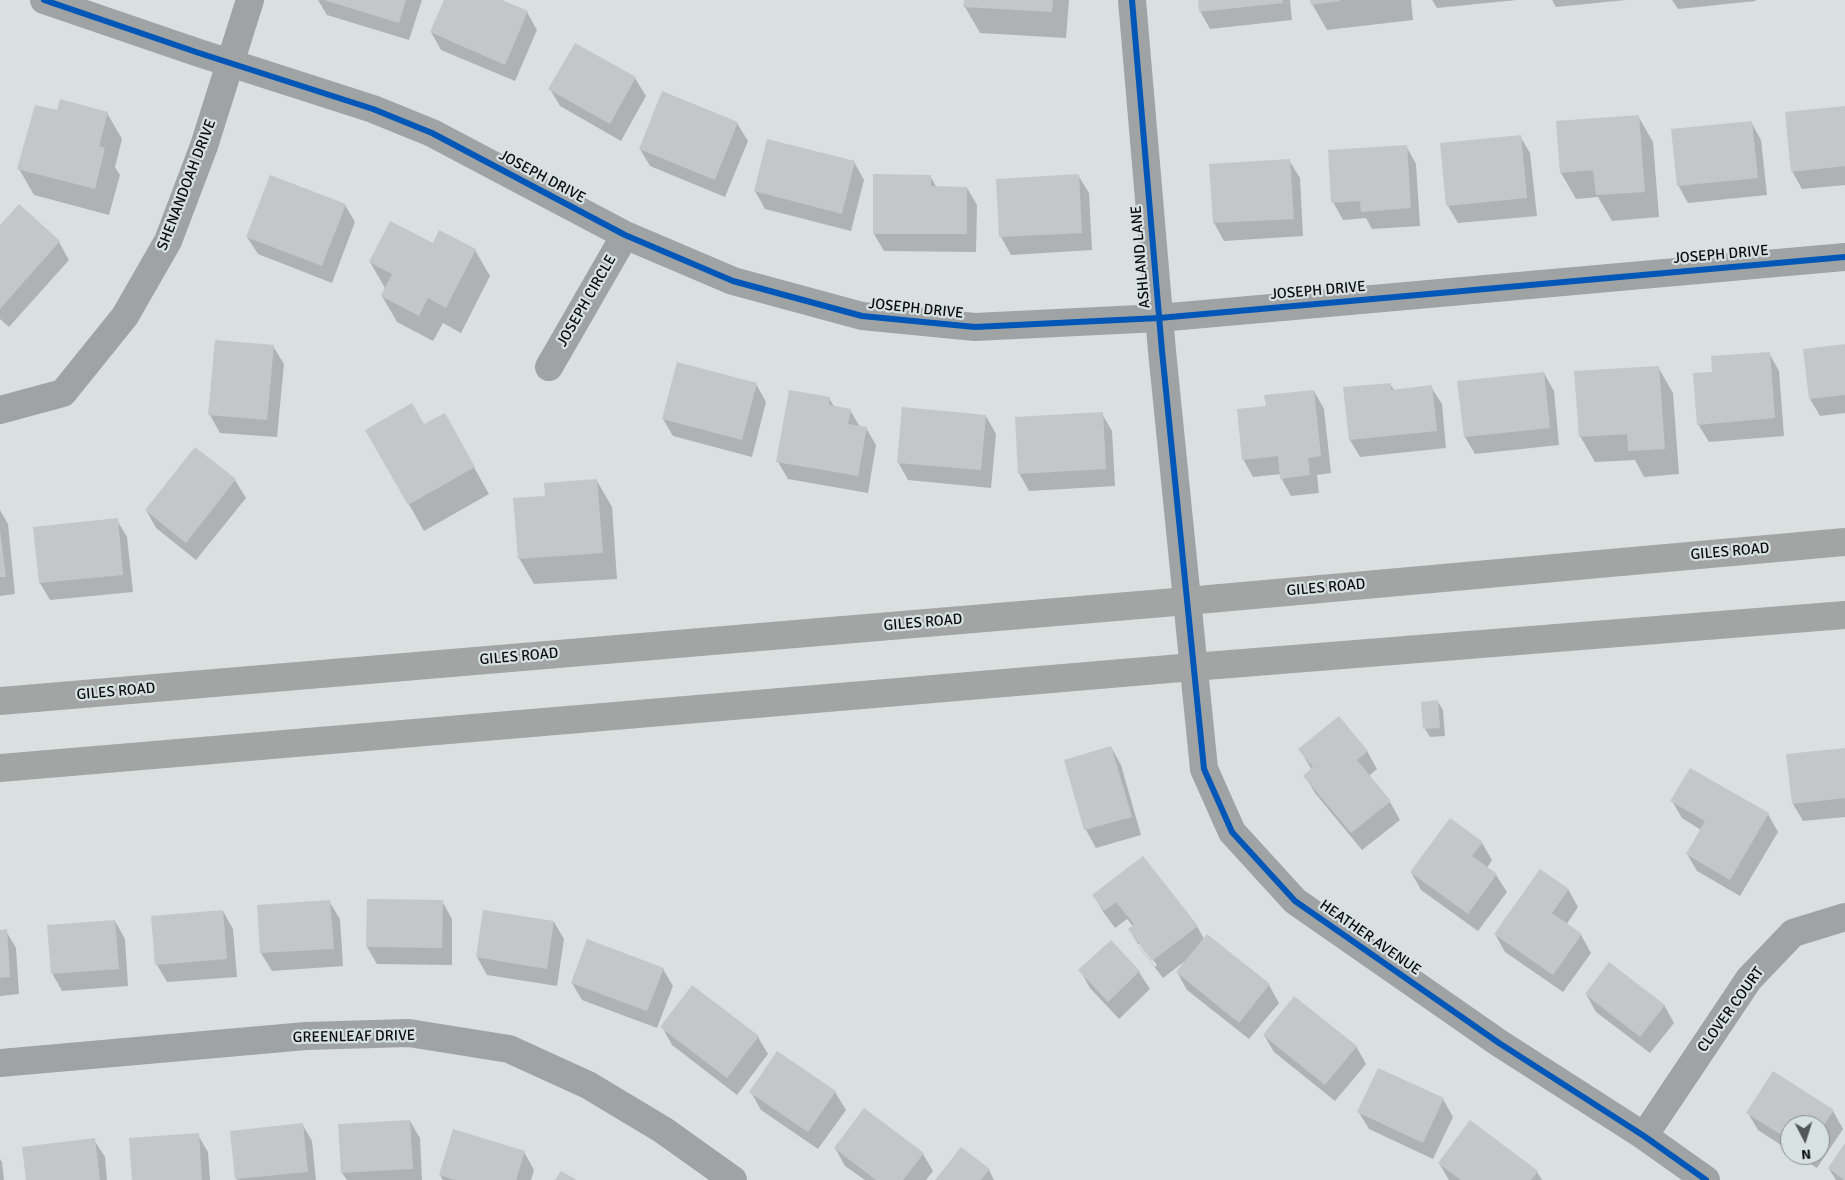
<!DOCTYPE html>
<html>
<head>
<meta charset="utf-8">
<style>
  body { margin:0 }
  #map { position:relative; width:1845px; height:1180px; overflow:hidden; background:#dadfdf; font-family:Signika,sans-serif }
  canvas { display:block }
  .north { position:absolute; left:1780px; top:1115px; width:50px; height:50px; box-sizing:border-box; background:#d7e1e2; border:1px solid #858c8d; border-radius:50%; rotate:175deg; font-size:14px; font-weight:700; line-height:20px; text-align:center; color:#0a0d0e }
  .north::after { content:''; display:block; margin:auto; width:18px; height:22px; background:#535657; clip-path:polygon(50% 0,100% 100%,50% 72%,0 100%) }
</style>
</head>
<body>
<div id="map">
<canvas width="1845" height="1180"></canvas>
<div class="north">N</div>
</div>
<script>
const c = document.querySelector('canvas').getContext('2d');
c.lineJoin = 'round';
function fillPath(path, color) {
  c.fillStyle = color;
  c.fill(path, 'evenodd');
}
function poly(rows) {
  const path = new Path2D();
  for (const r of rows) {
    path.moveTo(r[0], r[1]);
    for (let i = 2; i < r.length; i += 2) path.lineTo(r[i], r[i + 1]);
  }
  return path;
}
function strokePath(path, color, width, dash) {
  c.strokeStyle = color;
  c.lineWidth = width;
  c.lineCap = dash ? 'butt' : 'round';
  c.setLineDash(dash || []);
  c.stroke(path);
}
function label(font, color, halo, rows, align = 'center') {
  c.font = font + ' Signika,sans-serif';
  c.lineWidth = 4.5;
  c.setLineDash([]);
  c.textBaseline = 'middle';
  c.strokeStyle = halo;
  c.fillStyle = color;
  for (const [text, x, y, turn = 0] of rows) {
    c.save();
    c.translate(x, y);
    c.rotate((+turn || 0) * Math.PI / 180);
    c.textAlign = isNaN(turn) ? turn : align;
    if (halo) c.strokeText(text, 0, 0);
    c.fillText(text, 0, 0);
    c.restore();
  }
}
fillPath(poly([
  [318,0,422,0,409,40,327,15],
  [445,0,499,0,527,12,537,30,515,81,441,50,431,32],
  [965,0,1069,0,1066,38,980,33,965,7],
  [1199,0,1290,0,1292,20,1210,29,1200,11],
  [1311,0,1411,0,1413,20,1327,30,1312,4],
  [1432,0,1517,0,1437,8],
  [1552,0,1626,0,1556,7],
  [1672,0,1755,0,1756,1,1678,9],
  [575,44,635,78,646,96,621,141,560,106,550,89],
  [663,93,737,123,748,141,725,197,650,166,640,149],
  [1845,107,1845,185,1802,189,1792,171],
  [107,113,122,139,115,167,120,175,109,215,34,195,19,169],
  [1638,116,1653,142,1659,217,1612,221,1598,197,1576,199,1561,173],
  [1751,122,1761,140,1767,195,1688,203,1678,185],
  [1520,136,1530,153,1537,216,1458,223,1448,206],
  [1406,146,1416,164,1420,226,1372,229,1366,218,1343,220,1333,202],
  [1289,160,1300,178,1303,236,1224,241,1214,223,1210,165],
  [854,162,864,180,851,231,765,209,755,191],
  [1078,175,1089,193,1092,250,1011,255,1001,237,997,180],
  [930,176,937,188,967,188,977,205,976,252,884,251,874,234],
  [345,205,355,222,332,283,258,254,247,237],
  [19,206,59,242,69,260,9,327,0,319,0,226],
  [440,232,475,250,490,276,461,333,443,323,433,341,397,322,382,296,385,288,370,262,433,244],
  [1845,345,1845,413,1820,416,1810,399],
  [273,346,284,364,277,437,220,433,210,415],
  [1769,353,1779,371,1784,436,1709,442,1698,424,1713,373],
  [1658,367,1673,393,1679,474,1644,477,1635,460,1595,462,1580,436],
  [1544,373,1554,391,1559,445,1475,454,1465,437],
  [756,384,766,402,752,457,673,436,663,419],
  [1390,384,1394,390,1431,387,1442,404,1446,448,1360,457,1350,440],
  [1314,391,1324,409,1331,473,1317,475,1319,493,1291,496,1281,478,1281,474,1253,477,1243,459,1267,407],
  [829,398,835,408,850,410,860,427,866,428,876,445,868,493,788,479,778,462],
  [444,414,489,494,424,531,367,430,424,425],
  [1102,414,1112,431,1115,486,1029,491,1019,473],
  [986,416,996,434,991,488,908,480,898,462],
  [195,449,235,480,246,498,196,560,156,528,146,510],
  [597,481,612,507,617,579,534,584,519,558,547,497],
  [0,510,8,524,15,594,0,596],
  [117,520,127,537,133,592,50,600,40,583],
  [1438,702,1443,710,1445,736,1430,737,1425,729],
  [1111,747,1121,765,1141,835,1096,848,1086,830,1065,761],
  [1845,749,1845,817,1803,821,1793,804],
  [1300,750,1367,751,1377,769,1369,776,1390,802,1400,820,1362,850,1315,793,1305,776,1312,770],
  [1672,801,1768,814,1778,832,1740,896,1697,871,1687,854,1701,830,1682,818],
  [1482,843,1492,860,1487,868,1496,875,1507,892,1478,931,1421,890,1411,872],
  [1143,858,1197,926,1204,939,1269,985,1279,1003,1249,1039,1187,990,1177,972,1185,961,1163,978,1139,947,1138,945,1155,967,1157,965,1141,944,1138,944,1129,929,1133,926,1127,919,1115,928,1104,913,1094,896],
  [1568,889,1578,907,1566,925,1581,935,1591,953,1563,992,1505,952,1495,934],
  [329,901,340,919,343,966,272,971,261,953,259,906],
  [442,901,452,919,452,965,377,964,367,947],
  [223,911,233,929,237,977,167,982,157,965],
  [115,921,125,939,128,986,62,991,52,973],
  [554,922,564,939,557,986,487,975,477,957],
  [0,931,6,931,16,948,19,994,0,996],
  [1111,942,1139,972,1150,989,1119,1019,1090,988,1080,970],
  [663,969,673,986,657,1028,582,1000,572,983],
  [1586,994,1664,1005,1674,1023,1650,1053,1596,1012],
  [662,1027,758,1037,768,1054,737,1095,672,1045],
  [1264,1035,1356,1046,1366,1064,1335,1101,1274,1052],
  [777,1053,835,1092,846,1110,818,1149,761,1110,751,1092],
  [1443,1099,1453,1117,1433,1159,1369,1129,1358,1111],
  [1833,1111,1843,1129,1817,1168,1797,1155,1820,1155,1820,1125,1790,1125,1790,1151,1758,1130,1748,1113],
  [410,1121,420,1138,422,1180,347,1180,342,1173],
  [302,1124,312,1141,316,1180,237,1180,232,1132],
  [198,1135,208,1152,210,1180,134,1180],
  [94,1140,105,1157,107,1180,27,1180],
  [1845,1145,1845,1180,1836,1180,1829,1169],
  [835,1148,923,1154,933,1171,926,1180,865,1180,845,1166],
  [524,1152,534,1170,531,1180,443,1180,440,1175],
  [0,1159,2,1162,4,1180,0,1180],
  [1439,1163,1537,1172,1542,1180,1449,1180],
  [989,1170,994,1180,937,1180]
]), '#0003');
fillPath(poly([
  [324,0,406,0,399,23],
  [444,0,502,0,528,11,505,65,430,32],
  [964,0,1053,0,1052,12,963,7],
  [1198,0,1282,0,1283,3,1199,12],
  [1310,0,1340,0,1340,1,1311,5],
  [575,43,636,77,610,124,548,89],
  [662,91,738,122,715,180,639,149],
  [60,99,108,112,99,146,105,148,95,189,17,169,35,105,57,110],
  [1845,106,1845,166,1791,172,1785,112],
  [1639,115,1645,192,1596,195,1593,170,1560,173,1556,121],
  [1752,121,1758,178,1677,186,1671,129],
  [1521,135,1527,198,1446,206,1440,143],
  [767,139,855,161,842,214,754,191],
  [1407,145,1411,208,1361,212,1360,201,1331,203,1328,150],
  [1290,159,1294,219,1213,223,1209,164],
  [873,174,931,175,931,186,967,187,967,234,873,234],
  [1079,174,1082,233,999,237,996,179],
  [270,175,346,204,322,266,246,237],
  [19,204,60,241,0,309,0,225],
  [390,221,433,243,439,230,476,249,446,308,428,298,419,316,381,296,392,274,369,262],
  [215,340,274,345,267,420,208,415],
  [1845,344,1845,395,1809,399,1803,349],
  [1770,352,1775,418,1697,425,1693,373,1712,372,1711,356],
  [677,362,757,383,742,440,662,419],
  [1659,366,1665,449,1628,451,1627,434,1579,437,1574,371],
  [1544,372,1550,428,1464,437,1457,381],
  [1391,383,1391,390,1432,385,1437,431,1349,440,1343,387],
  [789,390,830,397,829,405,851,409,848,424,867,427,858,476,776,462],
  [1314,390,1321,456,1308,458,1310,475,1280,479,1278,456,1242,460,1237,409,1266,406,1264,395],
  [412,403,424,424,445,413,475,467,408,505,365,430],
  [902,407,986,415,981,470,897,463],
  [1103,412,1106,469,1018,474,1015,417],
  [195,447,236,479,186,543,145,510],
  [597,479,603,553,518,559,513,498,545,496,544,483],
  [118,518,123,575,39,583,33,527],
  [0,530,6,577,0,577],
  [1438,700,1440,728,1423,729,1421,702],
  [1339,716,1368,751,1357,760,1391,801,1351,833,1303,776,1313,767,1298,749],
  [1111,746,1132,817,1084,830,1064,760],
  [1845,748,1845,798,1792,804,1786,754],
  [1690,768,1769,813,1730,880,1686,854,1705,821,1670,801],
  [1450,818,1483,842,1472,856,1497,874,1468,914,1410,872],
  [1143,856,1198,926,1152,961,1128,929,1134,924,1116,902,1104,911,1092,895],
  [1540,869,1569,889,1552,913,1582,934,1553,975,1494,934],
  [367,899,443,900,442,948,366,947],
  [330,900,334,949,260,953,257,905],
  [223,910,227,959,155,965,151,916],
  [483,910,554,921,547,969,476,957],
  [115,920,119,969,51,974,47,925],
  [7,929,10,977,0,978,0,930],
  [1207,934,1270,984,1239,1023,1176,972],
  [587,939,664,968,647,1011,571,983],
  [1111,940,1140,971,1108,1002,1078,970],
  [1609,962,1665,1005,1640,1037,1585,994],
  [692,985,759,1036,727,1078,660,1027],
  [1294,996,1357,1046,1325,1085,1263,1035],
  [777,1051,836,1091,808,1132,749,1092],
  [1378,1068,1444,1098,1423,1143,1357,1112],
  [1773,1071,1834,1110,1820,1131,1820,1125,1790,1125,1790,1140,1746,1113],
  [864,1108,924,1153,903,1180,876,1180,834,1148],
  [410,1120,413,1169,341,1173,338,1124],
  [1470,1120,1538,1171,1531,1180,1461,1180,1438,1163],
  [303,1123,308,1172,235,1179,230,1131],
  [453,1129,525,1151,516,1180,455,1180,439,1175],
  [199,1133,202,1180,132,1180,129,1138],
  [95,1138,100,1180,26,1180,22,1147],
  [1845,1143,1845,1180,1844,1180,1828,1168],
  [961,1147,990,1169,981,1180,935,1180],
  [561,1171,577,1180,555,1180]
]), '#c3c7c7');
strokePath(poly([
  [44,0,199,53,373,109,432,133,625,235,733,281,862,316,975,327,1159,318,1845,257],
  [1132,0,1162,351,1204,769,1232,832,1295,901,1499,1043,1644,1136,1706,1180],
  [549,367,625,235],
  [0,410,63,393,125,316,168,241,204,146,250,0],
  [0,1063,306,1036,409,1033,509,1049,588,1085,663,1130,733,1180],
  [1644,1136,1749,979,1793,933,1845,917]
]), '#a0a3a3', 28);
strokePath(poly([
  [0,701,1187,601,1845,542],
  [0,768,1193,667,1845,615]
]), '#a3a5a5', 28);
strokePath(poly([
  [44,0,199,53,373,109,432,133,625,235,733,281,862,316,975,327,1159,318,1845,257],
  [1132,0,1162,351,1204,769,1232,832,1295,901,1499,1043,1644,1136,1706,1180]
]), '#0057b8', 6);
label('15px', '#0a0d0e', '#d7e1e2', [
  ["JOSEPH DRIVE",542,177,28],
  ["SHENANDOAH DRIVE",187,185,-69],
  ["JOSEPH DRIVE",1721,255,-5],
  ["ASHLAND LANE",1141,257,-95],
  ["JOSEPH DRIVE",1318,291,-5],
  ["JOSEPH CIRCLE",587,301,-60],
  ["JOSEPH DRIVE",916,309,6],
  ["GILES ROAD",1730,552,-5],
  ["GILES ROAD",1326,588,-5],
  ["GILES ROAD",923,623,-5],
  ["GILES ROAD",519,657,-5],
  ["GILES ROAD",116,692,-5],
  ["HEATHER AVENUE",1370,938,35],
  ["CLOVER COURT",1731,1010,-54],
  ["GREENLEAF DRIVE",354,1037,-1]
]);
</script>
</body>
</html>
